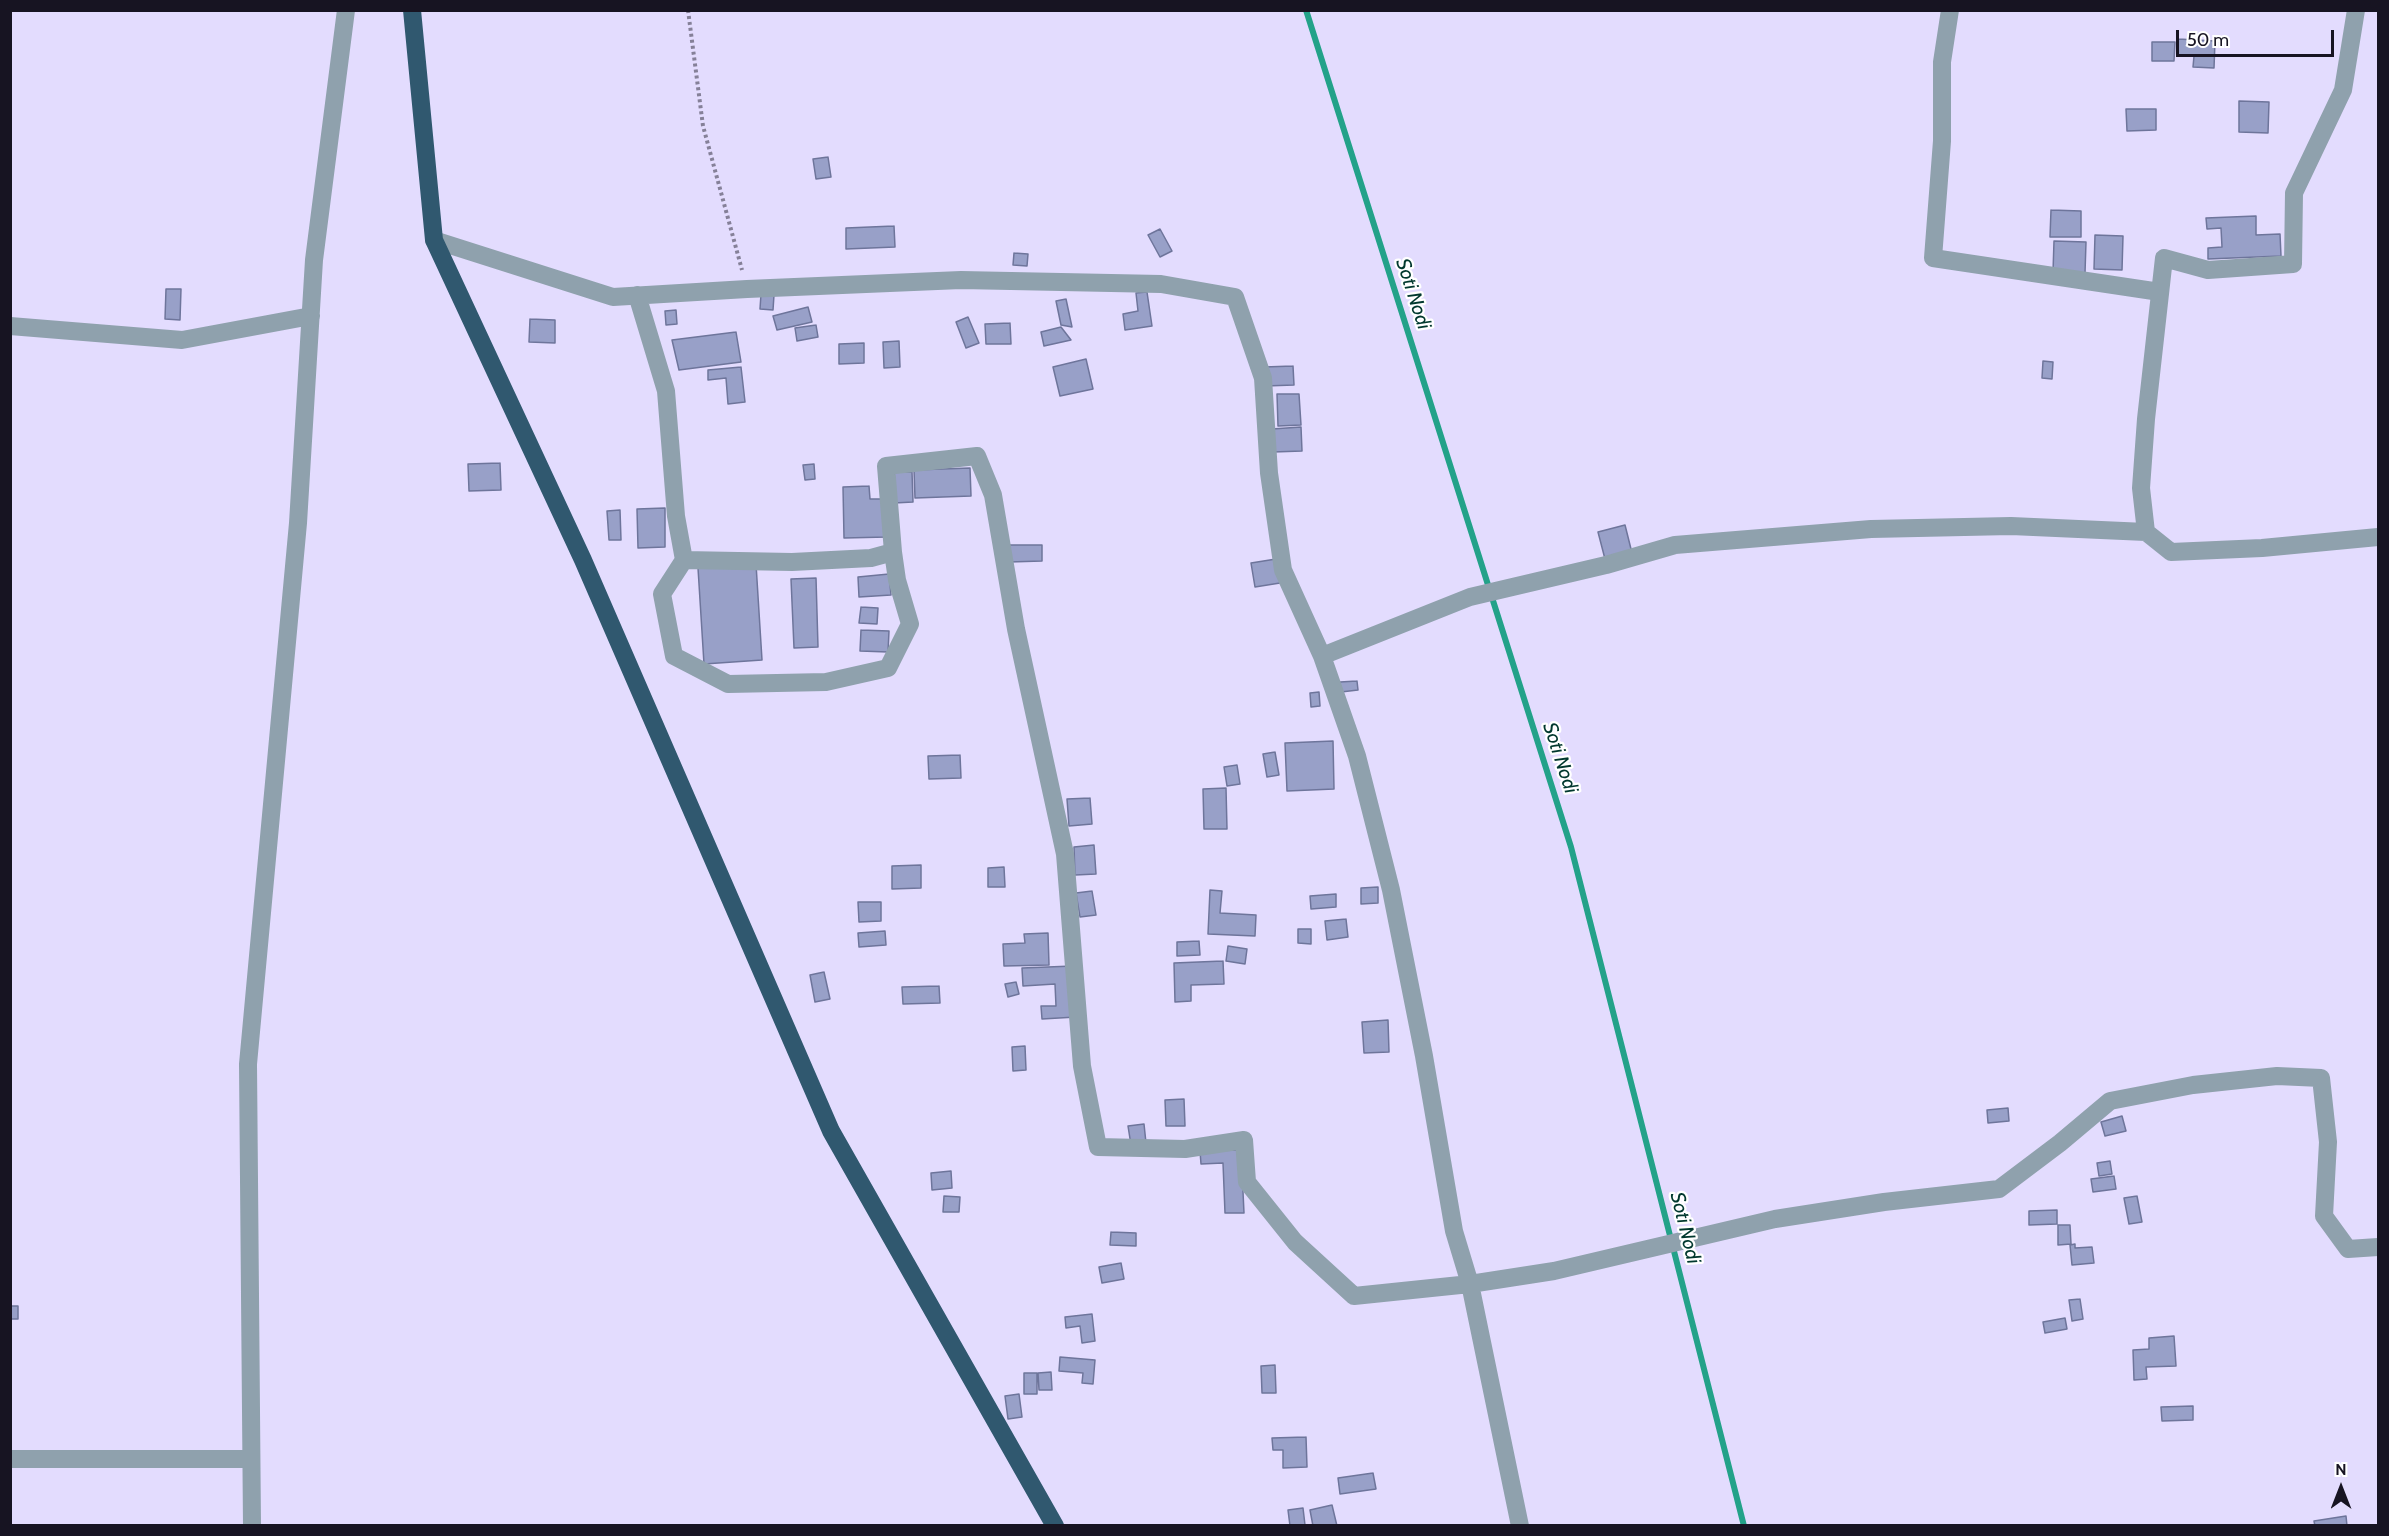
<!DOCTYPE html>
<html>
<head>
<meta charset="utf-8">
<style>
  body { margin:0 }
  #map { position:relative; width:2389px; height:1536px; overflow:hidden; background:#e3dcfe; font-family:Cabin,sans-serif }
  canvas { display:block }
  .frame { position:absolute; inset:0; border:12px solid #171422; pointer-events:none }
  .north { position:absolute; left:2311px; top:1458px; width:60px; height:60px; -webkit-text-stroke:4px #fff; paint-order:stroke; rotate:0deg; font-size:16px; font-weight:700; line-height:24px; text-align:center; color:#171422 }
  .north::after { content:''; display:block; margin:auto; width:21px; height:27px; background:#171422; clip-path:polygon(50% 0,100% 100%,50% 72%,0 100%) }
  .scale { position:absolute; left:2176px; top:30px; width:158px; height:27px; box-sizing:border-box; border:3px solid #171422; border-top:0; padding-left:8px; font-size:18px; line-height:21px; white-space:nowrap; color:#171422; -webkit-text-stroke:4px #fff; paint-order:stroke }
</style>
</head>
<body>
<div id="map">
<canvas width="2389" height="1536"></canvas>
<div class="frame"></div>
<div class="north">N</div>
<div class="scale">50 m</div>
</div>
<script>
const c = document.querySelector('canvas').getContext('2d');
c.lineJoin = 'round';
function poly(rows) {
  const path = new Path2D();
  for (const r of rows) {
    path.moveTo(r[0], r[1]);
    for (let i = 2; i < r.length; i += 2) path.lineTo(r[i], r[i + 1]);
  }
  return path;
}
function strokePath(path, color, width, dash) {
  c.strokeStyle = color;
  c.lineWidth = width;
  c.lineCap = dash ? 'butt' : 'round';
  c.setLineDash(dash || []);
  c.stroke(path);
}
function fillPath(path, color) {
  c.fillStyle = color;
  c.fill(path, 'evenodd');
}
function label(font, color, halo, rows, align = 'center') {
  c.font = font + ' Cabin,sans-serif';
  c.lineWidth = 4.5;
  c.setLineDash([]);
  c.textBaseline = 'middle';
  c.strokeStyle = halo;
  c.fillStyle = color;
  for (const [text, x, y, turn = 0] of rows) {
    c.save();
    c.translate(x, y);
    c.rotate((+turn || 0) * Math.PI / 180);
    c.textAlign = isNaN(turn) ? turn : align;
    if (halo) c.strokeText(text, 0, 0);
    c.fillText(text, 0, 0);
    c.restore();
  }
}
strokePath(poly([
  [1306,10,1571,847,1744,1526]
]), '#23a289', 6);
const building = poly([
  [2178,39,2215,41,2214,68,2193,67,2194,56,2177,55,2178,39],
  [2152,42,2175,42,2174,61,2152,61,2152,42],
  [2239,101,2269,102,2268,133,2239,132,2239,101],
  [2126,109,2156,109,2156,130,2127,131,2126,109],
  [828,157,831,177,816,179,813,159,828,157],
  [2051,210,2081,211,2081,237,2050,237,2051,210],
  [2256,216,2256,235,2280,234,2281,256,2208,259,2208,248,2222,247,2221,228,2207,229,2206,218,2256,216],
  [894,226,895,247,846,249,846,228,894,226],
  [1160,229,1172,251,1160,257,1148,235,1160,229],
  [2095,235,2123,236,2122,270,2094,269,2095,235],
  [2054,241,2086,242,2085,273,2053,272,2054,241],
  [1014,253,1028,254,1027,266,1013,265,1014,253],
  [166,289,181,289,180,320,165,319,166,289],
  [1147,292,1152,326,1125,330,1123,314,1138,311,1136,293,1147,292],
  [761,294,774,295,773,310,760,309,761,294],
  [1066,299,1072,327,1061,325,1056,301,1066,299],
  [808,307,812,322,777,330,773,316,808,307],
  [676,310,677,324,666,325,665,311,676,310],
  [968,317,979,343,966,348,956,322,968,317],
  [530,319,555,320,555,343,529,342,530,319],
  [1010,323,1011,344,986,344,985,324,1010,323],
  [816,325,818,337,797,341,795,328,816,325],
  [1061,327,1071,340,1044,346,1041,332,1061,327],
  [736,332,741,362,679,370,672,340,736,332],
  [899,341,900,367,884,368,883,342,899,341],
  [864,343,864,363,839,364,839,344,864,343],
  [1086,359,1093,389,1060,396,1053,367,1086,359],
  [2043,361,2053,362,2052,379,2042,378,2043,361],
  [1293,366,1294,385,1265,386,1264,367,1293,366],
  [741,367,745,402,728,404,726,378,708,380,708,370,741,367],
  [1277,394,1299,394,1301,425,1278,426,1277,394],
  [1301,427,1302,451,1273,452,1272,429,1301,427],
  [500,463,501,490,469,491,468,464,500,463],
  [814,464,815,479,805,480,803,465,814,464],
  [970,468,971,496,915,498,914,470,970,468],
  [894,472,912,472,913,502,894,503,894,472],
  [869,486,870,499,885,499,887,537,844,538,843,487,869,486],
  [665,508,665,547,638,548,637,509,665,508],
  [620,510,621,540,609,540,607,511,620,510],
  [1625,525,1632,553,1605,559,1598,532,1625,525],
  [1008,545,1042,545,1042,561,1009,562,1008,545],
  [1276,559,1280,583,1255,587,1251,563,1276,559],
  [756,564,762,660,704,664,698,568,756,564],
  [889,574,891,595,859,597,858,577,889,574],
  [816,578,818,647,794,648,791,579,816,578],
  [861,607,878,608,877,624,859,623,861,607],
  [861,630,889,631,888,652,860,651,861,630],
  [1357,681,1358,690,1341,692,1340,682,1357,681],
  [1319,692,1320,706,1311,707,1310,693,1319,692],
  [1333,741,1334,789,1287,791,1285,743,1333,741],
  [1275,752,1279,775,1267,777,1263,754,1275,752],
  [960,755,961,778,929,779,928,756,960,755],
  [1237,765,1240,784,1227,786,1224,767,1237,765],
  [1226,788,1227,829,1204,829,1203,789,1226,788],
  [1090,798,1092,824,1069,826,1067,799,1090,798],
  [1094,845,1096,874,1075,875,1074,847,1094,845],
  [921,865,921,888,892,889,892,866,921,865],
  [1004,867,1005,887,988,887,988,868,1004,867],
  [1378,887,1378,903,1361,904,1361,888,1378,887],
  [1210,890,1222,891,1220,913,1256,915,1255,936,1208,934,1210,890],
  [1092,891,1096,915,1080,917,1076,893,1092,891],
  [1336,894,1336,907,1311,909,1310,896,1336,894],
  [858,902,881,902,881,921,859,922,858,902],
  [1346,919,1348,937,1327,940,1325,921,1346,919],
  [1298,929,1311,929,1311,944,1298,943,1298,929],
  [885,931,886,945,859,947,858,933,885,931],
  [1048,933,1049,965,1004,966,1003,944,1025,943,1024,934,1048,933],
  [1199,941,1200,955,1177,956,1177,942,1199,941],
  [1228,946,1247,949,1245,964,1226,961,1228,946],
  [1223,961,1224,984,1191,985,1191,1001,1175,1002,1174,963,1223,961],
  [1073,966,1076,1017,1042,1019,1041,1006,1056,1006,1055,984,1023,986,1022,968,1073,966],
  [824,972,830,999,815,1002,810,975,824,972],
  [1016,982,1019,994,1008,997,1005,984,1016,982],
  [939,986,940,1003,903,1004,902,987,939,986],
  [1388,1020,1389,1052,1364,1053,1362,1022,1388,1020],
  [1025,1046,1026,1070,1013,1071,1012,1047,1025,1046],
  [1184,1099,1185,1126,1166,1126,1165,1100,1184,1099],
  [2008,1108,2009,1121,1988,1123,1987,1110,2008,1108],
  [2122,1116,2126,1131,2105,1136,2101,1122,2122,1116],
  [1144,1124,1146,1143,1131,1145,1128,1126,1144,1124],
  [1241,1150,1244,1213,1225,1213,1223,1163,1201,1164,1200,1151,1241,1150],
  [2110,1161,2112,1174,2099,1176,2097,1163,2110,1161],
  [951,1171,952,1188,932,1190,931,1173,951,1171],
  [2114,1176,2116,1189,2093,1192,2091,1179,2114,1176],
  [944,1196,960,1197,959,1212,943,1212,944,1196],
  [2137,1196,2142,1222,2129,1224,2124,1198,2137,1196],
  [2057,1210,2057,1224,2029,1225,2029,1211,2057,1210],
  [2058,1225,2070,1225,2071,1244,2058,1245,2058,1225],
  [1111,1232,1136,1233,1136,1246,1110,1245,1111,1232],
  [2075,1244,2075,1248,2092,1247,2094,1263,2072,1265,2070,1245,2075,1244],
  [1121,1263,1124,1279,1102,1283,1099,1267,1121,1263],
  [2080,1299,2083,1319,2072,1321,2069,1300,2080,1299],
  [10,1306,18,1306,18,1319,10,1319,10,1306],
  [1092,1314,1095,1341,1082,1343,1080,1326,1066,1328,1065,1317,1092,1314],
  [2065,1318,2067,1329,2045,1333,2043,1322,2065,1318],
  [2174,1336,2176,1366,2146,1367,2147,1379,2134,1380,2133,1350,2149,1349,2149,1338,2174,1336],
  [1060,1357,1095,1360,1093,1384,1082,1383,1083,1373,1059,1371,1060,1357],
  [1275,1365,1276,1393,1262,1393,1261,1366,1275,1365],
  [1051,1372,1052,1390,1039,1390,1038,1373,1051,1372],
  [1024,1373,1037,1373,1037,1394,1024,1394,1024,1373],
  [1019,1394,1022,1417,1008,1419,1005,1396,1019,1394],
  [2193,1406,2193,1420,2162,1421,2161,1407,2193,1406],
  [1306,1437,1307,1467,1283,1468,1283,1450,1273,1450,1272,1438,1306,1437],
  [1373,1473,1376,1489,1340,1494,1338,1478,1373,1473],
  [1332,1505,1337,1526,1313,1526,1310,1510,1332,1505],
  [1303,1508,1305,1525,1290,1526,1288,1510,1303,1508],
  [2346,1516,2347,1526,2315,1526,2314,1521,2346,1516]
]);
fillPath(building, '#98a0c8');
strokePath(building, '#6e759b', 1.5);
strokePath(poly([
  [688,10,703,126,742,270]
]), '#858098', 4, [3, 3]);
strokePath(poly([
  [1950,10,1942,62,1942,141,1933,258,2160,292],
  [2356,10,2343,90,2294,193,2293,264,2208,270,2164,258,2146,419,2141,488,2146,532,2171,552,2262,548,2378,537],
  [434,240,613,297,747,289,961,280,1161,284,1235,297,1263,378,1269,473,1283,570,1322,656],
  [637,295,666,391,676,516,684,560,792,562,871,558,893,552,886,466,977,456,993,495,1016,629,1065,854,1082,1066,1098,1147,1185,1149,1244,1140,1247,1182,1295,1242,1354,1296,1470,1284,1554,1271,1775,1219,1884,1202,1999,1189,2060,1143,2110,1101,2193,1085,2277,1076,2321,1078,2328,1142,2324,1216,2348,1249,2378,1247],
  [10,326,182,340,311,316],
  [684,560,662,594,674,656,728,684,826,682,888,668,910,624,897,580,893,552],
  [10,1459,251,1459],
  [252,1526,248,1064,298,523,314,260,346,10],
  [1520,1526,1470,1284,1454,1231,1424,1056,1391,890,1357,756,1322,656,1470,597,1606,565,1675,545,1871,529,2011,526,2146,532]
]), '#8fa1ad', 18);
strokePath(poly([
  [412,10,434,240,583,560,831,1131,1055,1526]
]), '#30586f', 18);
label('italic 20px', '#01382e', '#fff', [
  ["Soti Nodi",1413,294,72],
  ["Soti Nodi",1560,758,72],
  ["Soti Nodi",1685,1228,76]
]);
</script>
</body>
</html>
